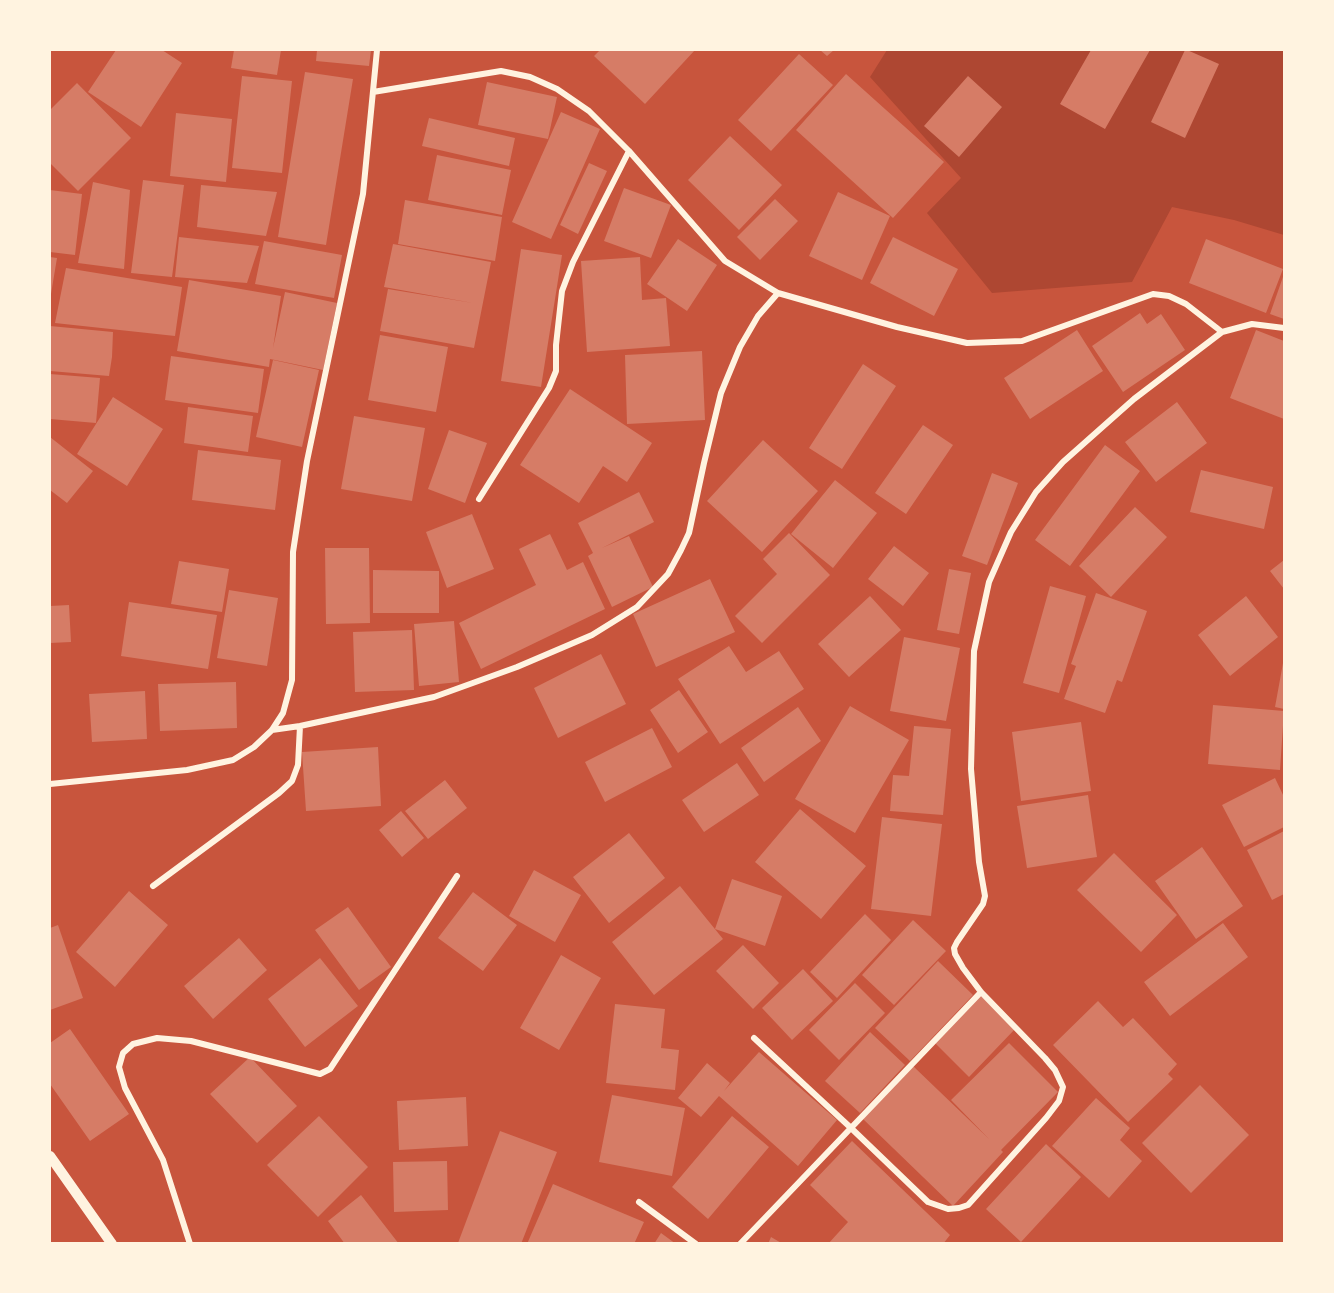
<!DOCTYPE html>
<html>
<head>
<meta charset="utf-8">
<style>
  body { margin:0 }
  #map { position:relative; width:1334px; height:1293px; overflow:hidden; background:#c8553d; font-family:"Alegreya Sans",sans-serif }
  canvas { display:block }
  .frame { position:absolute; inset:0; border:51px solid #fff3e0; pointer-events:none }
</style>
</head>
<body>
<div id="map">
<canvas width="1334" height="1293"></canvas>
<div class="frame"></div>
</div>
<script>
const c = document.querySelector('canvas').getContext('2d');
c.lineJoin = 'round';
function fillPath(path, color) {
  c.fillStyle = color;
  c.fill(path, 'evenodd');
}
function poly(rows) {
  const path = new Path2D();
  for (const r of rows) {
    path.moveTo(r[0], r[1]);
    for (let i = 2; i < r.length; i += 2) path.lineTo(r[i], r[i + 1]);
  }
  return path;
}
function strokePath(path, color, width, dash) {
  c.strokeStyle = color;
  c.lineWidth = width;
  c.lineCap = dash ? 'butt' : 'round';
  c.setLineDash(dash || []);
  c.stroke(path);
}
fillPath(poly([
  [887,50,1284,50,1284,235,1234,220,1172,207,1132,282,992,293,927,213,961,178,870,77]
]), '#ae4732');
fillPath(poly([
  [116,50,162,50,182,63,141,127,88,92],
  [234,50,281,50,277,75,231,68],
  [317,50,371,50,369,66,316,61],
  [600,50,695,50,645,104,594,56],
  [820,50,834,50,827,56],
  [1091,50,1150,50,1105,129,1060,104],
  [1185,50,1187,50,1219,64,1185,138,1151,122],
  [799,54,833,85,771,151,738,120],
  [305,72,353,79,326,245,278,237],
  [846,74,944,162,893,218,796,130],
  [242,76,292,81,282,173,232,168],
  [968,76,1002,107,959,157,924,126],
  [487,82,557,97,548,139,478,125],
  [77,83,131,138,78,191,50,163,50,110],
  [561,112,600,129,551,239,512,222],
  [176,113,232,119,226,182,170,176],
  [429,118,515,138,509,166,422,146],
  [730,136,782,185,739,230,688,180],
  [437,155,511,170,502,215,428,200],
  [589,163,607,171,578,234,560,225],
  [143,180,184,185,172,277,131,273],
  [93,182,130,190,124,269,78,263],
  [201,185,277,192,266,236,197,227],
  [624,188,671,205,651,258,604,241],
  [50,190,82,194,75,255,50,252],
  [838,192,890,216,862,280,809,256],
  [775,199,798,221,760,260,737,237],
  [405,200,502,217,495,261,398,244],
  [179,237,259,246,247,283,175,277],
  [893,237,958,269,934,316,870,283],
  [678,239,717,265,687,311,647,284],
  [1206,239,1283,269,1266,313,1189,283],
  [264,241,342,255,334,298,255,284],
  [393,244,491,262,474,348,380,331,388,289,473,303,384,287],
  [521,249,562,255,541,387,501,381],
  [50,257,57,258,51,294,50,294],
  [640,257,642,300,666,298,670,346,587,352,581,261],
  [66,268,182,287,175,336,55,323],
  [1284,274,1284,319,1270,314],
  [189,280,281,296,273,348,285,292,337,303,323,370,270,359,269,367,177,351],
  [1140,313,1147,324,1161,314,1185,350,1123,392,1092,346],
  [50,326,113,332,112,357,109,376,50,371],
  [1077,330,1103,371,1030,419,1004,378],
  [1256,330,1284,341,1284,419,1230,398],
  [380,335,448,347,436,412,368,400],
  [702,351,705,420,627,424,625,355],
  [171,356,264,369,258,413,165,400],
  [273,360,319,370,302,447,256,437],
  [863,364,896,386,842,469,809,448],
  [50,374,100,378,96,423,50,419],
  [570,389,652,443,627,482,603,466,579,503,520,465],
  [113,397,163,429,127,486,77,454],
  [1177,402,1207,443,1156,482,1125,442],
  [188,407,253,416,248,452,184,443],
  [354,416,425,428,412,501,341,489],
  [923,425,953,445,906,514,875,493],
  [449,430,487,443,465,503,428,489],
  [50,437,93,471,67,503,50,490],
  [763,440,818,491,762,552,707,501],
  [1105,445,1140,471,1070,566,1035,540],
  [198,450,281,460,275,510,192,500],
  [1201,470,1273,487,1264,529,1190,512],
  [992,473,1018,483,987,565,962,556],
  [835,480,877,513,833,568,791,534],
  [639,492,654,522,602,548,629,536,653,587,612,607,588,556,593,553,578,523],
  [1135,507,1167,537,1111,597,1079,566],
  [472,514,494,569,447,588,426,532],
  [789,533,830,575,762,643,735,616,777,574,763,559],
  [550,534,567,570,583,562,605,609,481,669,459,623,536,585,519,549],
  [894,546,929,573,903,606,868,579],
  [325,548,369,548,370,623,326,624],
  [1284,560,1284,589,1270,571],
  [179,561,229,569,222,612,171,604],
  [949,569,971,573,959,634,937,630],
  [373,570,439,571,439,613,373,613],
  [710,579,735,632,656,667,633,614],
  [1050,586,1086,596,1059,693,1023,683],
  [229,590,278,598,267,666,217,658],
  [1096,593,1147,611,1122,682,1117,680,1105,713,1064,699,1076,666,1071,664],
  [870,596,901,630,849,677,818,644],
  [1246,596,1278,637,1230,676,1198,635],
  [129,602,217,615,208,669,121,656],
  [69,605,71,642,50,643,50,606],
  [454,621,459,682,419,686,414,624],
  [412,630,414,690,355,692,353,632],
  [904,637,960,648,946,721,890,711],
  [729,646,746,672,779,651,804,689,720,744,678,679],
  [601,654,626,704,558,738,534,688],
  [1283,663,1284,663,1284,709,1275,707],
  [236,682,237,728,160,731,158,684],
  [679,690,708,732,678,753,650,710],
  [145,691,147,739,92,742,89,694],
  [1213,705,1284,711,1280,770,1208,764],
  [850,706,909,740,855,833,795,799],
  [798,707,821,741,764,782,741,748],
  [1081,722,1091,791,1021,801,1012,732],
  [914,726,951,729,943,815,890,811,893,775,909,776],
  [652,728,672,767,605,802,585,762],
  [378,747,381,806,306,811,302,752],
  [737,763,759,795,704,832,682,800],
  [1275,778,1284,797,1284,827,1244,847,1222,805],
  [445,780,467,808,428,839,405,811],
  [1088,795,1097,857,1027,868,1017,806],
  [800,809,866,866,821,919,755,862],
  [401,811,424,838,402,857,379,830],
  [882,817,942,824,931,916,871,909],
  [1284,831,1284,894,1272,900,1247,850],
  [629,833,665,878,609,923,573,877],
  [1202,847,1243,906,1196,939,1155,881],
  [1114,853,1177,915,1141,952,1077,890],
  [534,870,581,895,555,942,509,916],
  [732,879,782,896,765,946,715,929],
  [680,886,723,939,654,995,612,942],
  [129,891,168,925,115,987,76,952],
  [473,892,517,925,483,971,438,938],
  [348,907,391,967,359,990,315,930],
  [865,914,891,940,837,998,810,972],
  [913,920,946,951,894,1005,862,975],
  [1223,923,1248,957,1170,1016,1144,982],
  [58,925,83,998,50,1010,50,928],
  [239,938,267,970,213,1019,184,986],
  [743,945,779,983,753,1009,716,971],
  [561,955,601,978,559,1050,520,1028],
  [320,958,358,1006,305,1047,268,999],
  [938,961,973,995,910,1061,875,1028],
  [803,969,833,1001,792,1040,762,1008],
  [855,983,885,1013,839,1060,809,1030],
  [980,995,1015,1029,969,1077,934,1042],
  [1098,1001,1123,1027,1133,1018,1177,1064,1168,1074,1173,1079,1128,1122,1053,1045],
  [615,1004,665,1009,661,1048,679,1050,675,1090,606,1083],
  [70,1029,129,1114,90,1141,50,1084,50,1043],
  [870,1032,905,1065,860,1113,825,1081],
  [1009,1043,1058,1092,1001,1150,1003,1152,953,1206,863,1119,913,1066,989,1139,951,1100],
  [759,1052,837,1120,798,1166,719,1096,701,1117,678,1098,707,1063,730,1083,724,1091],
  [250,1057,297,1106,257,1143,210,1094],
  [1200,1085,1249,1135,1191,1193,1142,1143],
  [612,1095,685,1108,672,1176,599,1162],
  [466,1097,468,1146,399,1150,397,1101],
  [1096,1098,1130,1128,1120,1140,1142,1161,1109,1198,1052,1146],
  [319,1116,368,1167,318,1217,267,1165],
  [732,1116,769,1147,708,1219,672,1187],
  [500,1131,557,1152,521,1244,459,1244,458,1243],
  [852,1141,950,1235,943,1244,828,1244,848,1222,810,1185],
  [1046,1144,1081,1177,1021,1242,986,1209],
  [447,1161,448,1210,394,1212,393,1162],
  [553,1184,644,1222,634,1244,527,1244],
  [361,1195,399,1244,345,1244,328,1221],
  [661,1233,676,1244,654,1244],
  [771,1237,783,1244,768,1244]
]), '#d67c66');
strokePath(poly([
  [373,92,501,71,530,77,557,89,589,111,629,151,725,261,778,293,897,327,967,343,1022,341,1153,294,1169,296,1186,304,1222,332],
  [479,499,549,388,556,371,556,345,562,291,573,262,629,151],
  [272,730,300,726,434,697,517,667,592,635,637,607,668,574,681,550,689,533,704,463,721,393,740,347,758,316,778,293],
  [50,784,187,770,233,760,254,747,272,730,283,713,292,680,293,552,307,461,363,194,377,50],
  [153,886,279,793,292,781,298,765,300,726],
  [754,1038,851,1128,928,1202,948,1209,959,1208,968,1205,1046,1118,1059,1101,1063,1087,1055,1070,1045,1058,981,992,963,968,955,954,954,948,957,942,983,904,985,896,979,862,971,769,974,651,989,582,1011,532,1036,492,1063,462,1134,399,1222,332,1252,324,1284,328],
  [639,1202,696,1244],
  [190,1244,163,1160,125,1088,119,1067,123,1053,133,1044,157,1038,191,1041,320,1074,330,1069,457,876],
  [740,1244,981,992]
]), '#fff3e0', 6);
strokePath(poly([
  [50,1156,112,1244]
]), '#fff3e0', 10);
</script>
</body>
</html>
